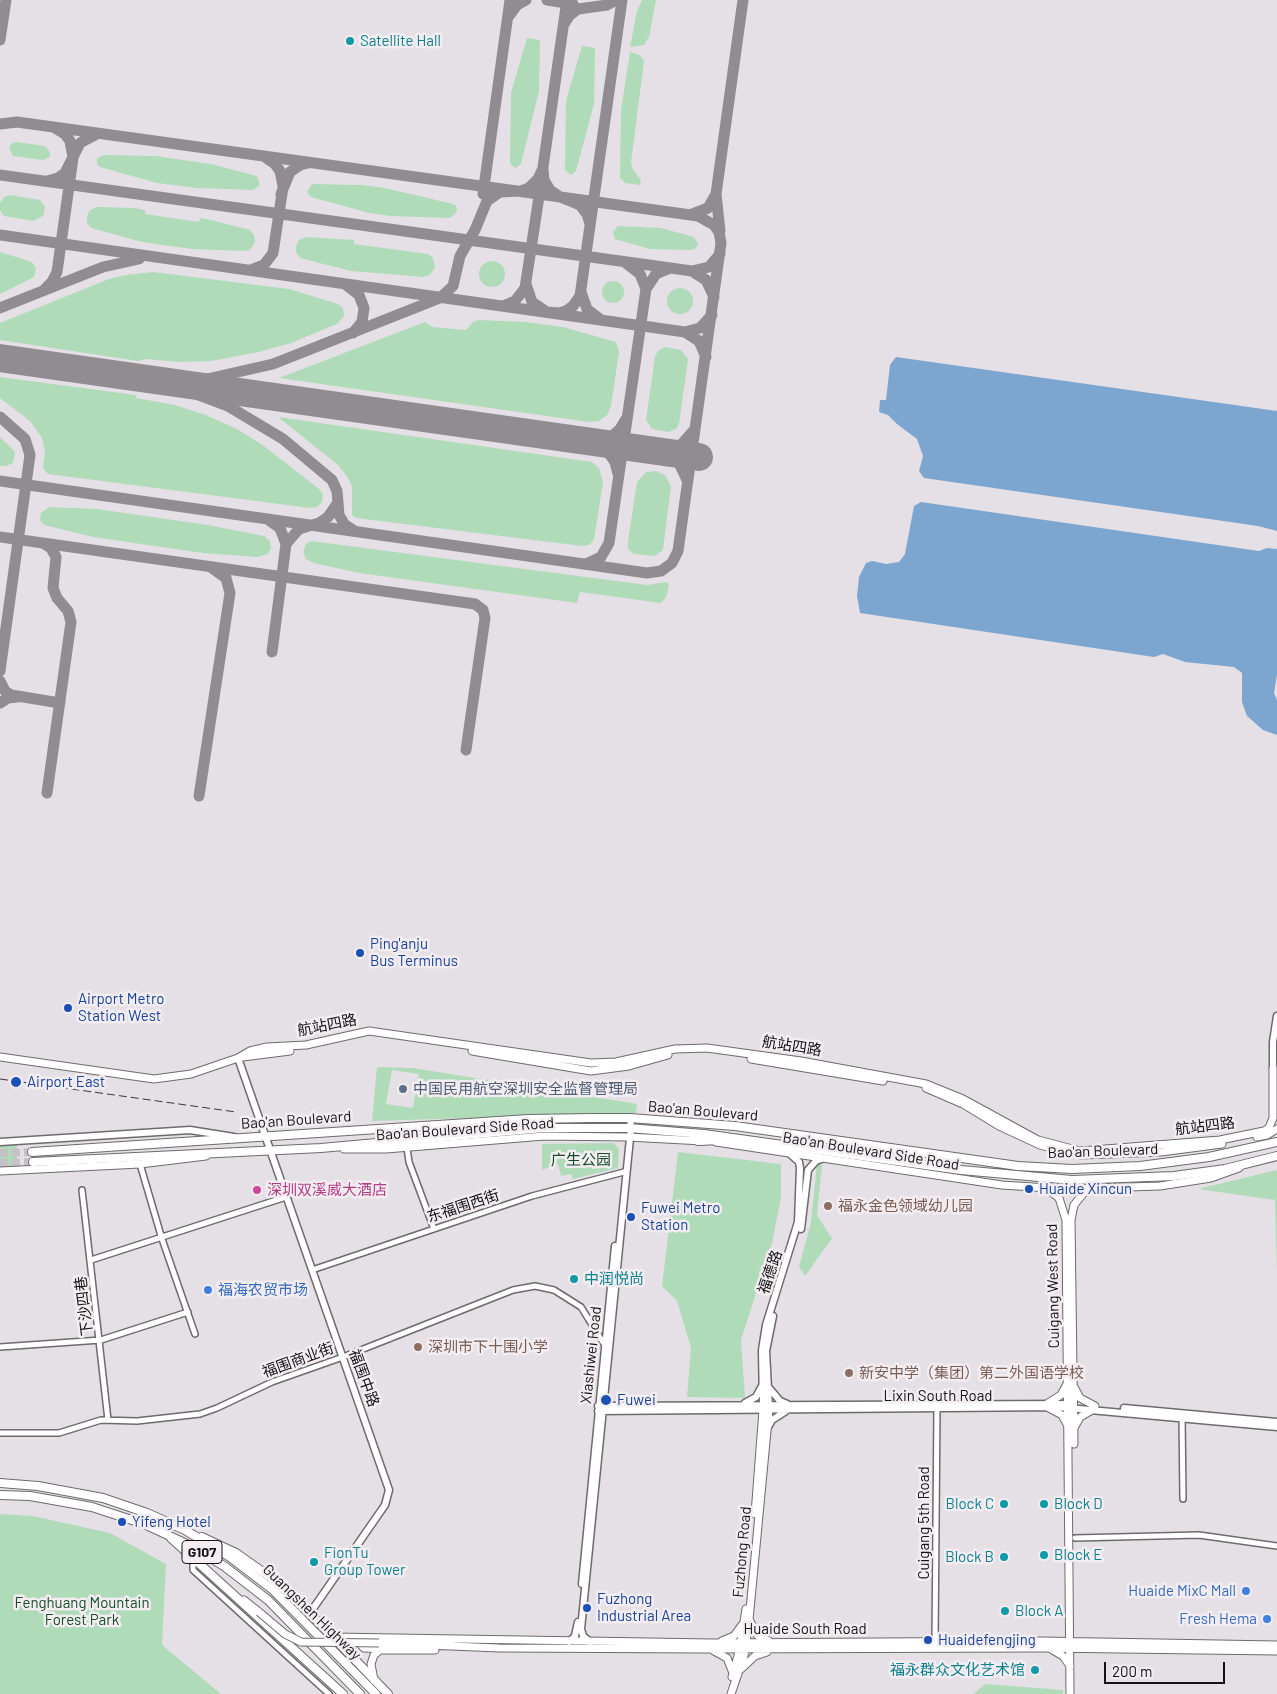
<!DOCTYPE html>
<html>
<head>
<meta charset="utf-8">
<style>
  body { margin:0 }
  #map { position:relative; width:1277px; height:1694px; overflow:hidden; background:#e5e0e5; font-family:Barlow,sans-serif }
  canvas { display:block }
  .scale { position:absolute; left:1104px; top:1662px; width:121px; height:22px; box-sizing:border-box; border:2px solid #131113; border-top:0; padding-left:6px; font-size:15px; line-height:18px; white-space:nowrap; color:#131113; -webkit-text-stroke:4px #f3edf2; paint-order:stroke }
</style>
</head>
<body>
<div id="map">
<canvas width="1277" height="1694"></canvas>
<div class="scale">200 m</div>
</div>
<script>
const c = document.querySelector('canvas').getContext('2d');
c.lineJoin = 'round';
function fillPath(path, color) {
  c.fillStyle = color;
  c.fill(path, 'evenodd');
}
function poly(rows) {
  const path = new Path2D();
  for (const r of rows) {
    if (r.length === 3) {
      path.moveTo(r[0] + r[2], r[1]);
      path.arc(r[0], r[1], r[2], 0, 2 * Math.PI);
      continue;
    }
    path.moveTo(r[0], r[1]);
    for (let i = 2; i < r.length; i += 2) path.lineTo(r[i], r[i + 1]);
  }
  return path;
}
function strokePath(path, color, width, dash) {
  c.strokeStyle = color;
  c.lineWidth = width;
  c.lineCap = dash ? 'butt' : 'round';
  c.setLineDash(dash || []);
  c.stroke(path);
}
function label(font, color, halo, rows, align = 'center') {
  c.font = font + ' Barlow,"Noto Sans SC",sans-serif';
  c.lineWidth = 5;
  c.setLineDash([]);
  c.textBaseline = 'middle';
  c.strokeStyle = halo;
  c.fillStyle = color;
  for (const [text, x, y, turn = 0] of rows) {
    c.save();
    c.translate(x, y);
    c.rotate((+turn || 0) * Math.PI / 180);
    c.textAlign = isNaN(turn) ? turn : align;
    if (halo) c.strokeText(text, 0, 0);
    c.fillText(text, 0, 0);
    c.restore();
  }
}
fillPath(poly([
  [642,0,656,0,649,37,644,45,630,47,637,11],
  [527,38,540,40,539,91,521,164,516,168,512,166,510,162,511,93],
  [582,46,595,48,594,104,576,171,571,175,565,170,566,101],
  [630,52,640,55,644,61,631,163,633,170,641,180,640,185,625,183,620,178,621,110],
  [16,142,45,146,50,152,50,157,43,160,13,156,9,148,11,144],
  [104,155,155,156,211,164,257,176,260,185,253,190,197,188,157,183,100,167,97,164,97,158],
  [312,184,362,185,385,188,453,204,456,206,457,212,450,218,391,216,369,213,311,197,307,192],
  [10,195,40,200,45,207,43,216,33,221,4,216,0,210,0,203,4,197],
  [97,207,135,208,145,210,145,214,199,222,200,218,211,220,250,230,254,235,255,242,250,250,243,251,192,249,142,242,91,228,87,223,87,216,90,210],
  [618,226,661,228,694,237,698,244,695,249,691,250,650,249,615,239,613,232],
  [306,237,354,240,354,244,428,254,433,258,435,267,430,275,423,277,351,271,300,258,296,252,296,246,299,240],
  [0,252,32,262,36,268,34,277,0,294],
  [492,274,13],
  [153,272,289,289,338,304,343,308,344,316,337,324,291,343,259,352,211,361,178,362,147,359,138,361,0,340,0,323,109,279,126,275],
  [613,292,11],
  [680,301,13],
  [479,320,525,322,563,327,616,342,619,352,611,406,607,415,599,421,589,422,279,378,425,322,432,327,466,330,473,322],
  [665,347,681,350,688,359,679,424,676,429,668,432,652,429,646,420,655,356,658,351],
  [0,377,136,395,136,398,175,405,206,415,237,429,264,446,319,489,323,494,322,502,317,507,310,508,48,474,43,468,45,451,42,438,30,421,0,398],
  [278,417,592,462,599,468,603,482,594,540,589,545,582,546,356,518,352,515,352,486,346,475,338,465],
  [0,437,15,452,13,463,6,466,0,466],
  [656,471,665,475,671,486,663,550,655,556,634,554,628,549,628,541,637,482,646,472],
  [49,507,97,509,208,525,264,536,270,541,271,548,268,554,258,557,203,553,93,537,44,525,40,520,41,513],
  [311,541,647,585,667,582,669,586,666,597,661,603,580,592,577,603,359,573,314,563,306,559,303,552,306,544],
  [377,1067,413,1068,637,1104,636,1113,372,1121],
  [392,1070,419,1074,413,1108,386,1104],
  [614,1143,619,1149,618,1168,573,1179,571,1174,561,1176,558,1164,542,1170,542,1144],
  [0,1144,17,1144,17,1166,0,1166],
  [678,1152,781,1164,781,1197,772,1243,741,1340,745,1398,687,1397,691,1348,677,1301,662,1286],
  [817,1164,822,1165,817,1215,831,1237,833,1237,805,1276,799,1267,811,1222],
  [1277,1170,1277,1274,1275,1200,1198,1189],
  [0,1514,33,1516,110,1533,166,1564,162,1645,221,1694,0,1694],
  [986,1684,1063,1690,1063,1694,973,1694]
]), '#afdbb9');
fillPath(poly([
  [896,357,1277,411,1277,531,1258,526,924,478,919,471,923,456,917,439,897,424,888,415,879,412,880,400,886,400,890,365],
  [921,502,1259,551,1267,548,1277,549,1277,675,1274,693,1277,700,1277,735,1263,730,1247,716,1242,702,1242,673,1234,667,1185,662,1163,654,1154,657,860,613,857,596,859,577,866,563,872,561,886,564,899,562,905,554,914,506]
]), '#7ca5cf');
strokePath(poly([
  [547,0,573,4],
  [509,16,517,5,526,0],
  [564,24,569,16,578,9,607,5,616,0],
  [0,40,6,0],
  [0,124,17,122,698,216,714,225,719,232,721,243,678,551,672,563,661,571,647,573,0,481],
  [55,128,65,134,70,141,73,157],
  [265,157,275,164,280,171,283,186],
  [543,170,544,180,550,190,560,197,580,205,587,214,590,224],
  [542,174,567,0],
  [0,175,692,271,709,267,720,254],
  [47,181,58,178,65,173,80,143,97,134],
  [281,194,290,172,300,165,308,163],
  [483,194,510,0],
  [690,215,708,208,716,194],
  [720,231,716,194,743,0],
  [0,235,685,332,699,341,706,357],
  [627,264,640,274,646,289],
  [251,270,264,265,273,253,283,187],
  [692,271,706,280,714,297],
  [526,284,532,302,547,312,559,313,566,311,573,306,580,296,622,0],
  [346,285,359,295,364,308,362,322,353,333],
  [45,289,52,282,57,272,73,158],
  [581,292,587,309,600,319],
  [503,306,515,301,525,288,540,190],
  [0,308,103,267,139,259],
  [685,332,700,328,712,315],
  [161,381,207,379,273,364,440,298,453,286,460,256,475,230,487,201,500,192,521,191,529,188,538,179,543,168],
  [170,384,228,406,283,439,332,480,337,491,339,515,345,525,353,530],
  [0,417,25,439,30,455,0,671],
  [587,441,599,441,611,437,620,429,626,419],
  [591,442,608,452,615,462,618,474],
  [656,451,668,450,680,446,694,430],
  [660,452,678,461,687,480],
  [270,521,280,528,286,544,272,652],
  [0,537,475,604,483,610,485,618,466,750],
  [43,543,51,548,56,557,53,588,57,598,68,611,71,622,47,793],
  [286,544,299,529,319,523,328,517,337,504],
  [586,564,601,557,609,543,646,289,656,274,668,269],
  [0,681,5,691,11,695,60,703],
  [0,703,8,698,17,697],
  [199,796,230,593,226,578,212,568]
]), '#908c90', 11);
strokePath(poly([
  [0,358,699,457]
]), '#908c90', 28);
strokePath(poly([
  [0,1153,32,1152],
  [0,1163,33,1162]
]), '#c6c1c6', 8, [8, 4]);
const minor = poly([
  [407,1148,409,1162,434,1229],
  [140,1164,162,1239,195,1334],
  [82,1190,108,1420],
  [91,1260,286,1197],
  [312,1270,532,1196,624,1172],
  [0,1347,101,1340,188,1312],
  [1182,1415,1183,1499],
  [0,1433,59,1433,101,1420,137,1421,200,1414,217,1408,272,1382,343,1357,513,1290,535,1286,554,1290,581,1307,604,1344],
  [1075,1538,1199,1535,1277,1546],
  [193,1557,193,1570,329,1694],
  [935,1642,937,1407]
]);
const tertiary = poly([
  [238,1058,389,1490,385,1505,310,1613],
  [1273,1068,1273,1042,1277,1016],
  [0,1142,190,1130,234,1137],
  [801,1229,808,1170,816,1161,824,1158],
  [769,1388,780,1401,787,1404],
  [745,1403,756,1397,762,1386],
  [598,1406,1072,1404],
  [763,1407,762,1350,766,1325,798,1222,800,1168,799,1162,789,1153],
  [769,1408,766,1351,773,1316],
  [1124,1408,1277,1422],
  [598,1411,1057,1407,1277,1427],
  [768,1427,772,1420,786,1411],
  [582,1584,615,1246],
  [569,1642,575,1636,578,1622],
  [590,1642,583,1636,581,1629,631,1128,630,1118]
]);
const secondary = poly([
  [472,1051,591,1071,629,1066,668,1055],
  [0,1057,154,1079,191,1074,238,1058,250,1051,267,1047,306,1045,369,1031,591,1063,616,1062,675,1049,707,1048,801,1061,926,1084,963,1099,1038,1140,1080,1151,1220,1140,1264,1131,1269,1128,1273,1118,1273,1068],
  [243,1057,290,1051],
  [751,1059,883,1081],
  [926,1088,963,1104,999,1126,1040,1145,1066,1152],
  [1257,1137,1267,1135,1277,1129],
  [716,1142,1002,1185,1063,1189,1160,1186,1211,1178,1239,1168],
  [344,1149,386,1149,544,1136,627,1137,703,1141],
  [1081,1155,1161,1152,1222,1144],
  [0,1171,140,1164,206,1156],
  [1047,1189,1059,1198,1066,1220,1070,1694],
  [1074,1387,1080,1398,1095,1406],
  [1048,1403,1061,1395,1067,1384],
  [1047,1407,1062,1415,1068,1426],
  [1074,1428,1080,1417,1092,1410],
  [1074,1444,1071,1220,1074,1205,1087,1189],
  [755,1514,763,1410],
  [244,1600,259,1612],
  [750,1621,757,1635,769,1641],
  [333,1637,712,1643,1041,1641,1277,1645],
  [363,1639,361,1645,364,1648,382,1649],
  [722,1641,734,1636,742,1625],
  [379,1643,499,1648,706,1649,1043,1648,1277,1651],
  [1051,1649,1063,1656,1070,1666],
  [714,1651,727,1658,733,1673],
  [741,1669,755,1656,767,1652],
  [732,1677,739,1652,746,1609],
  [374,1680,371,1664,374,1655,380,1650,435,1650],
  [731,1694,744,1656,749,1620,769,1410]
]);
const primary = poly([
  [698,1141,721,1140],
  [32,1152,528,1119,591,1118,630,1118,735,1126,1018,1166,1072,1169,1140,1166,1209,1157,1277,1142],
  [33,1162,321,1148,543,1128,628,1128,704,1134,961,1170,1072,1180,1174,1176,1225,1169,1277,1156],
  [202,1537,236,1553,270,1577,310,1613,388,1694],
  [171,1538,343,1694]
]);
const trunk = poly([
  [0,1483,38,1486,103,1498,147,1513,185,1530,230,1557,272,1589,376,1694],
  [0,1495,30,1496,92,1507,144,1524,189,1545,224,1566,268,1600,360,1694]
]);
strokePath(minor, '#6e6a6e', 8);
strokePath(tertiary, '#6e6a6e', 9);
strokePath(secondary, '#6e6a6e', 9);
strokePath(primary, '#6e6a6e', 10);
strokePath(trunk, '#6e6a6e', 10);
strokePath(minor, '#fff', 5);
strokePath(tertiary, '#fff', 6);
strokePath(secondary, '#fff', 7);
strokePath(primary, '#fff', 8);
strokePath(trunk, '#fff', 8);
strokePath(poly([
  [0,1079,236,1112]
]), '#3a373a', 1, [8, 4]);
const secondaryBridge = poly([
  [259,1612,285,1634,301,1642,379,1643]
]);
strokePath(secondaryBridge, '#6e6a6e', 9, []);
strokePath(secondaryBridge, '#fff', 7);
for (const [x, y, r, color] of [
  [350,41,5,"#0f9aa8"],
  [360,953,5,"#1a4fb4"],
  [68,1008,5,"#1a4fb4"],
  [16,1082,6,"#1a4fb4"],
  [403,1089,5,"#5c6f8a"],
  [1029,1189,5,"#1a4fb4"],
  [257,1190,5,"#d1479c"],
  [828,1206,5,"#8d6e63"],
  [631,1217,5,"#1a4fb4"],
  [574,1279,5,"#0f9aa8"],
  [208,1290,5,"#3f7fe0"],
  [418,1347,5,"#8d6e63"],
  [849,1373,5,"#8d6e63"],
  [606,1400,6,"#1a4fb4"],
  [1004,1504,5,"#0f9aa8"],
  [1044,1504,5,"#0f9aa8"],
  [122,1522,5,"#1a4fb4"],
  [1044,1555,5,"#0f9aa8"],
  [1004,1557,5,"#0f9aa8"],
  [314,1562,5,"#0f9aa8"],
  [1246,1591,5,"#3f7fe0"],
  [587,1608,5,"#1a4fb4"],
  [1005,1611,5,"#0f9aa8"],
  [1267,1619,5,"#3f7fe0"],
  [928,1640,5,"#1a4fb4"],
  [1035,1670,5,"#0f9aa8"]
]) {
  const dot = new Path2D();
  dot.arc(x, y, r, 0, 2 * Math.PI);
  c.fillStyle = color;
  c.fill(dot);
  strokePath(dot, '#f3edf2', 2);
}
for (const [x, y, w] of [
  [202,1552,40]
]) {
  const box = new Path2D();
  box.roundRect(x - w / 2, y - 11.5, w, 23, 4);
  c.fillStyle = '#f3edf2';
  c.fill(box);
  strokePath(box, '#131113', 1);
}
label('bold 14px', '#131113', null, [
  ["G107",202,1552]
]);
label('15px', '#0d838f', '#f3edf2', [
  ["Satellite Hall",360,41],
  ["中润悦尚",584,1279],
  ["Block C",994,1504,"right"],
  ["Block D",1054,1504],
  ["FionTu",324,1553],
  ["Group Tower",324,1570],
  ["Block E",1054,1555],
  ["Block B",994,1557,"right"],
  ["Block A",1015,1611],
  ["福永群众文化艺术馆",1025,1670,"right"]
], 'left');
label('15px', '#164399', '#f3edf2', [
  ["Ping'anju",370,944],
  ["Bus Terminus",370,961],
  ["Airport Metro",78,999],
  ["Station West",78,1016],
  ["Airport East",27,1082],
  ["Huaide Xincun",1039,1189],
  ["Fuwei Metro",641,1208],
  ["Station",641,1225],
  ["Fuwei",617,1400],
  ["Yifeng Hotel",132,1522],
  ["Fuzhong",597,1599],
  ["Industrial Area",597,1616],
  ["Huaidefengjing",938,1640]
], 'left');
label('15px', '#131113', '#f3edf2', [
  ["航站四路",327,1025,-11],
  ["航站四路",792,1046,9],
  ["Bao'an Boulevard",703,1111,5],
  ["Bao'an Boulevard",296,1120,-4],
  ["航站四路",1205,1126,-7],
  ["Bao'an Boulevard Side Road",465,1129,-4],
  ["Bao'an Boulevard Side Road",871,1151,9],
  ["Bao'an Boulevard",1103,1151,-2],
  ["东福围西街",463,1206,-18],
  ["福德路",770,1272,-71],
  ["Cuigang West Road",1053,1286,-91],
  ["下沙四巷",84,1306,-97],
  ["Xiashiwei Road",591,1355,-84],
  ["福围商业街",298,1360,-20],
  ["福围中路",364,1378,70],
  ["Lixin South Road",938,1396],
  ["Cuigang 5th Road",924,1523,-90],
  ["Fuzhong Road",742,1552,-85],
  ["Guangshen Highway",312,1612,44],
  ["Huaide South Road",805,1629]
]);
label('15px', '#4e5e75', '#f3edf2', [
  ["中国民用航空深圳安全监督管理局",413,1089]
], 'left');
label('15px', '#134d28', '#f3edf2', [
  ["广生公园",581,1160],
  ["Fenghuang Mountain",82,1603],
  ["Forest Park",82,1620]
]);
label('15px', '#b23c85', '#f3edf2', [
  ["深圳双溪威大酒店",267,1190]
], 'left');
label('15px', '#785e54', '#f3edf2', [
  ["福永金色领域幼儿园",838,1206],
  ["深圳市下十围小学",428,1347],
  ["新安中学（集团）第二外国语学校",859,1373]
], 'left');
label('15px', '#366cbe', '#f3edf2', [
  ["福海农贸市场",218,1290,"left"],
  ["Huaide MixC Mall",1236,1591],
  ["Fresh Hema",1257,1619]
], 'right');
</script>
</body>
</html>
